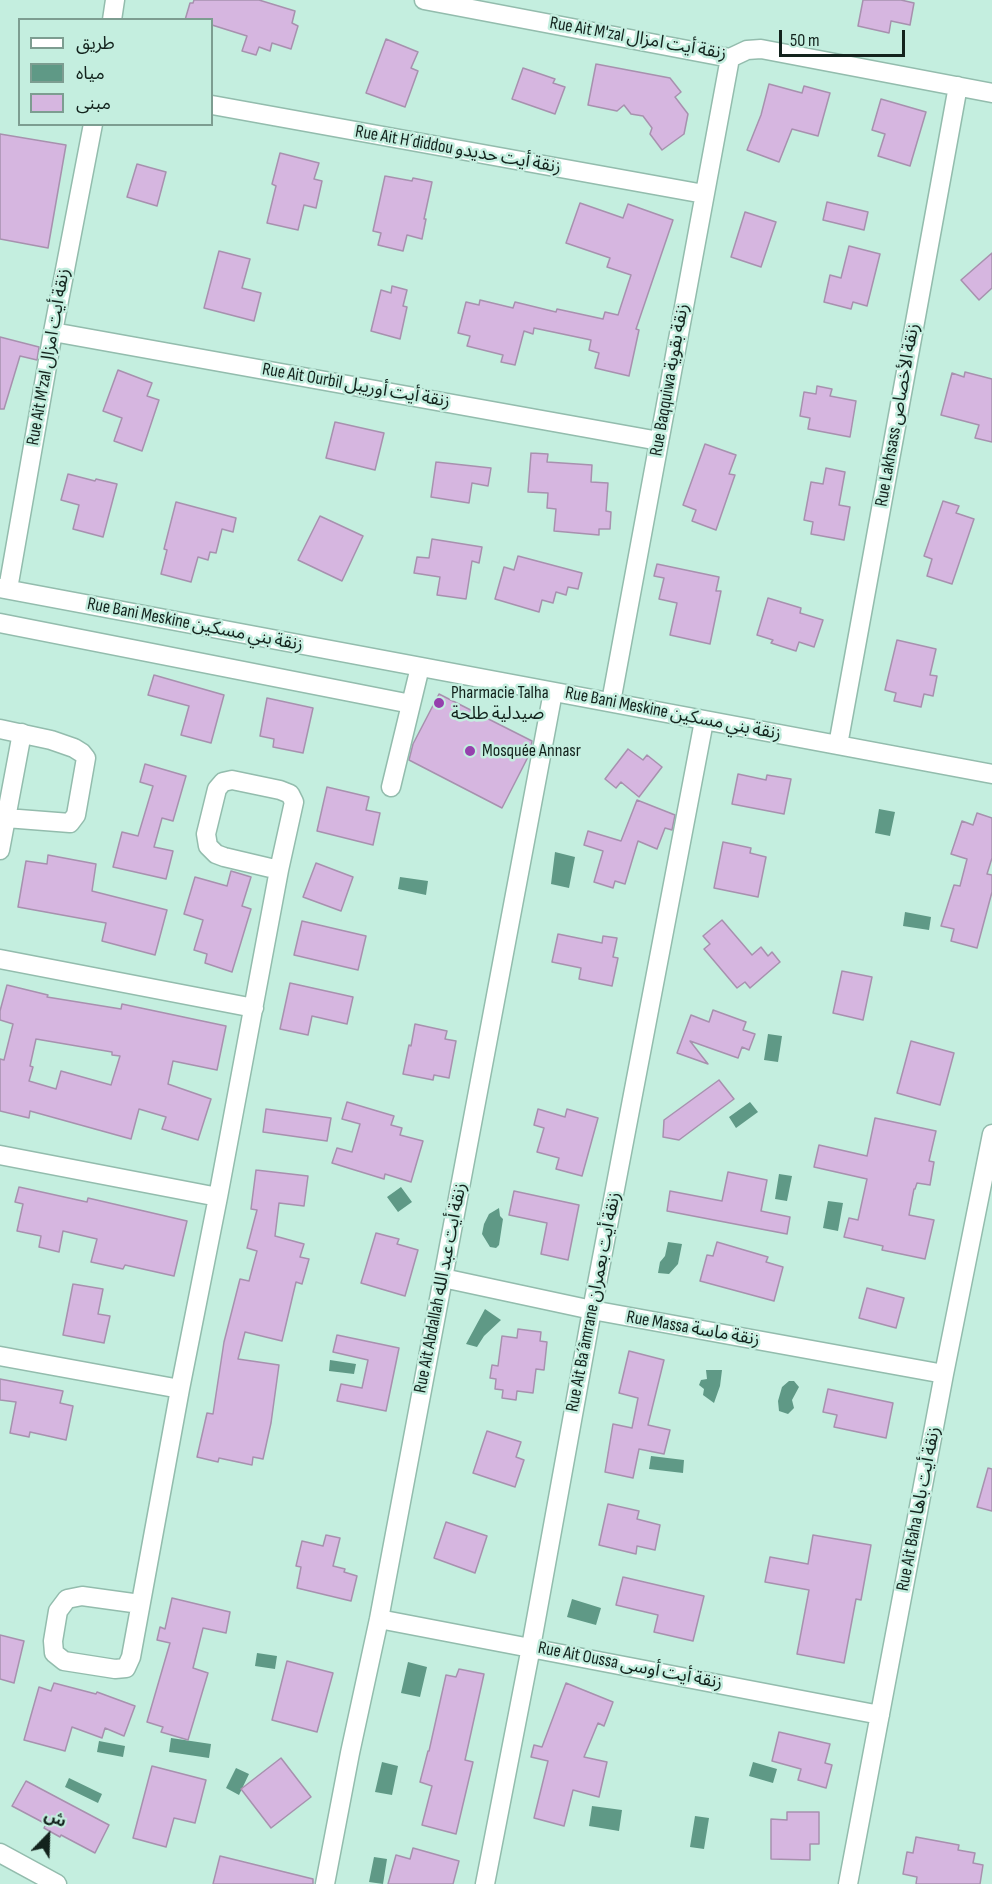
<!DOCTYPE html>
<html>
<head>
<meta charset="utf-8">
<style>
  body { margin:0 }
  #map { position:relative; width:992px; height:1884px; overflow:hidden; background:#c4eedf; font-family:"Sofia Sans Condensed","Noto Sans Arabic",sans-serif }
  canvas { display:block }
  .legend { position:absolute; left:18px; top:18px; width:195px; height:108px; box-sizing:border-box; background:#c4eedf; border:2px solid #7d9d91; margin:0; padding:8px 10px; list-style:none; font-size:18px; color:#13231d }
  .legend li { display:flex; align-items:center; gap:12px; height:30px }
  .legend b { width:30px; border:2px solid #7d9d91 }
  .north { position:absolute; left:18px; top:1806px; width:60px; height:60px; -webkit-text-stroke:4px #c4eedf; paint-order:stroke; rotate:23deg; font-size:16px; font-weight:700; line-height:24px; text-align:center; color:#13231d }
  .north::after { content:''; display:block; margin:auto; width:21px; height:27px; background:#13231d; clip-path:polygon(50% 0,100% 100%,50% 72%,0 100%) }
  .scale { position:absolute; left:779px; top:30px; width:126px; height:27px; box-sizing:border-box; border:3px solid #13231d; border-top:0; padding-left:8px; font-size:18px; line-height:21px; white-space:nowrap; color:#13231d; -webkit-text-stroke:4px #c4eedf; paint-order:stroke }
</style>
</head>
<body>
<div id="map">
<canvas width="992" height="1884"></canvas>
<ul class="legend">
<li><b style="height:8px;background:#fff"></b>طريق</li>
<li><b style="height:16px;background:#5f9986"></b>مياه</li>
<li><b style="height:16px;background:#d6b6e0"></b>مبنى</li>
</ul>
<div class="north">ش</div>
<div class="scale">50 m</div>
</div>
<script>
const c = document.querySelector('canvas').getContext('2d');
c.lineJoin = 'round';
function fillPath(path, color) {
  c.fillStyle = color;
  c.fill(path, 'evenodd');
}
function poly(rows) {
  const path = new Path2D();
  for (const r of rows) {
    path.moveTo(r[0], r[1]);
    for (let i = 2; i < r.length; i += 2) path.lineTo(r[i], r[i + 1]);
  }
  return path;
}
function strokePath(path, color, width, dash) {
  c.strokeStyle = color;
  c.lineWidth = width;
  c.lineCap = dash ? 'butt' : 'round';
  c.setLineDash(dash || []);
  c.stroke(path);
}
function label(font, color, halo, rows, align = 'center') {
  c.font = font + ' "Sofia Sans Condensed","Noto Sans Arabic",sans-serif';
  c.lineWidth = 5;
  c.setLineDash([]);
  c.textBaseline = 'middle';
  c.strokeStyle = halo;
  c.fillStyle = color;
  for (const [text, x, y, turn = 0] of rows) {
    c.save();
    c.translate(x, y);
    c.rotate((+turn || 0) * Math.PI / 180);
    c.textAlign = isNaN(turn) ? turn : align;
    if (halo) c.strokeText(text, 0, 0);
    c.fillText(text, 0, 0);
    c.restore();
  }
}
fillPath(poly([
  [879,809,895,812,890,836,875,833],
  [555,852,575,857,569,888,551,884],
  [400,877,428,881,426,895,398,889],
  [905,912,931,917,929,930,903,926],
  [768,1034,782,1036,778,1062,764,1060],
  [750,1102,758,1112,736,1128,729,1117],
  [779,1174,792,1176,787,1201,775,1199],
  [401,1187,412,1202,398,1212,387,1197],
  [828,1201,843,1203,838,1231,823,1228],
  [499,1208,500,1216,503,1219,499,1245,496,1248,490,1247,482,1234,484,1224,489,1214],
  [668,1242,682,1244,678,1264,669,1274,658,1273,660,1262,665,1256],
  [485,1309,501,1320,484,1336,477,1347,466,1344],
  [330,1360,356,1364,354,1374,329,1371],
  [706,1370,722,1370,720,1386,714,1403,703,1395,704,1389,699,1385,701,1380,707,1379],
  [789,1381,794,1381,799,1387,792,1400,794,1408,788,1414,779,1411,778,1401,782,1387],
  [651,1456,684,1460,683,1473,649,1469],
  [572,1599,601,1608,596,1625,567,1617],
  [257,1653,277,1656,275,1669,255,1666],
  [408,1662,427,1667,420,1697,401,1693],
  [171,1738,211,1744,209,1758,169,1752],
  [99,1741,125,1746,123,1757,97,1752],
  [382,1762,398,1766,392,1795,375,1792],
  [753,1762,777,1769,773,1783,749,1776],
  [236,1768,249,1774,239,1795,226,1788],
  [69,1778,102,1794,98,1803,65,1787],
  [592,1806,622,1810,619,1831,589,1826],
  [695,1816,709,1818,704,1849,690,1847],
  [374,1857,387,1859,383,1884,369,1882]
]), '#5f9986');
const building = poly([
  [194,0,259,0,295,11,292,23,298,26,291,49,272,43,270,51,259,47,256,55,242,51,247,36,212,25,212,20,185,20,190,3,193,3,194,0],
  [863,0,901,0,914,3,910,25,891,21,889,33,858,26,863,0],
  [386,39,418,52,411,68,418,71,405,107,366,93,386,39],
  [596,64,670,78,681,92,675,97,688,114,684,134,662,150,650,134,652,128,643,116,631,114,624,105,617,111,588,105,596,64],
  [523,68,555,79,553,83,565,87,555,114,512,99,523,68],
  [769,84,802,93,804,86,830,93,818,136,792,129,779,162,747,150,761,115,769,84],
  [881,99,926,112,910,166,878,156,885,134,872,130,881,99],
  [0,134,66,145,48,248,0,239,0,134],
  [280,153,319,163,314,179,322,181,316,208,304,205,298,230,267,223,276,186,272,184,280,153],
  [137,164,166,172,157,206,127,197,137,164],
  [385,176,412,181,413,178,432,182,424,219,426,219,422,239,407,235,403,251,378,245,381,233,373,231,385,176],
  [827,202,868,212,864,230,823,220,827,202],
  [580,203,623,218,628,204,673,220,636,329,639,330,629,376,595,368,599,353,589,350,591,340,534,328,533,334,524,331,515,365,501,362,503,355,467,346,470,336,458,333,466,302,479,305,480,300,513,308,515,302,556,312,557,309,603,319,605,312,618,315,631,275,607,267,610,258,566,243,580,203],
  [745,212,776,222,761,267,731,257,745,212],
  [849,246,880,254,867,306,853,302,851,309,824,302,830,275,841,278,849,246],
  [219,251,250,259,242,288,261,293,254,321,204,308,219,251],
  [992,253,992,288,979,300,961,280,992,253],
  [392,286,407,290,403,306,407,307,400,339,371,331,381,290,391,293,392,286],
  [0,337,39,347,37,360,20,356,4,409,0,409,0,337],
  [118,370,152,383,147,396,159,400,142,451,114,441,122,418,103,411,118,370],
  [965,372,992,379,992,442,975,438,979,425,941,415,952,373,964,377,965,372],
  [817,386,832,389,830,396,856,401,850,437,808,429,810,418,800,416,804,392,816,394,817,386],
  [335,422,384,433,375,470,326,458,335,422],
  [705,444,736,455,729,474,735,475,716,530,692,521,696,510,683,505,705,444],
  [531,453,548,454,547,462,592,465,591,482,608,483,606,511,611,512,610,529,599,529,599,535,554,531,556,509,547,508,548,493,528,492,531,453],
  [436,462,491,468,488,486,472,483,469,503,431,497,436,462],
  [826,468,845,472,839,505,850,507,844,540,811,534,813,522,804,520,811,482,823,484,826,468],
  [68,474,95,481,96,479,117,484,103,537,73,529,79,505,61,500,68,474],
  [943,501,959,506,956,513,974,519,952,584,927,576,932,559,924,556,943,501],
  [176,502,236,518,233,532,222,529,216,553,210,552,208,560,198,557,191,582,161,574,167,550,164,549,176,502],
  [320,516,363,536,342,581,298,560,320,516],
  [432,539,482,547,479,563,472,561,466,599,437,595,440,577,414,573,417,557,429,558,432,539],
  [518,556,582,573,578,589,568,587,566,595,556,592,553,603,542,600,539,612,495,599,504,567,514,570,518,556],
  [657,564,719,577,716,591,721,591,710,644,670,635,677,603,659,599,664,578,654,576,657,564],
  [768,598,801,608,800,613,823,620,814,647,799,642,796,651,771,643,773,640,757,635,768,598],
  [897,640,936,649,930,675,937,676,933,696,924,694,921,707,894,701,896,693,885,690,897,640],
  [154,675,224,695,211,743,181,735,189,706,148,695,154,675],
  [439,694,532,741,530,753,502,808,409,760,413,744,439,694],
  [267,698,313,708,303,753,273,747,274,739,260,736,267,698],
  [628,749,643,760,647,755,662,767,639,797,621,782,616,788,605,779,628,749],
  [145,764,186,776,173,821,162,818,154,847,173,851,166,879,113,867,122,832,138,836,153,786,140,782,145,764],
  [738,774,766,780,767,775,791,779,784,814,732,804,738,774],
  [327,787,369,797,366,810,380,813,373,845,317,831,327,787],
  [637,800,675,815,672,830,665,828,657,849,638,841,625,884,615,881,613,888,594,882,603,851,584,845,588,831,621,841,637,800],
  [977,813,992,818,992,858,987,874,992,875,992,892,977,948,951,941,954,929,941,926,954,885,960,886,967,859,951,854,962,821,973,825,977,813],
  [723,842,751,848,750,853,766,857,758,897,714,888,723,842],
  [48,855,96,864,92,891,167,910,155,955,102,941,106,923,18,907,26,861,47,864,48,855],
  [316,863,353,877,341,911,303,897,316,863],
  [231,871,251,877,242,906,251,909,232,972,205,963,207,954,194,950,203,920,184,914,195,877,227,886,231,871],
  [722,920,752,955,761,947,768,956,772,952,780,962,750,988,745,982,737,988,704,949,710,944,703,936,722,920],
  [302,921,366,936,358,970,294,955,302,921],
  [558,934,602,943,603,936,617,938,613,957,618,958,612,986,579,979,581,968,552,962,558,934],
  [842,971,872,977,863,1020,833,1013,842,971],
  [290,983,353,997,347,1024,312,1016,308,1035,280,1029,290,983],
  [7,985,48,995,47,997,121,1009,122,1004,226,1026,217,1070,173,1061,168,1084,211,1099,198,1140,162,1129,166,1117,139,1109,131,1139,30,1111,29,1118,0,1111,0,1059,4,1060,13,1024,0,1020,0,1011,7,985],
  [36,1039,112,1052,112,1055,120,1056,111,1085,61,1071,56,1089,29,1081,33,1067,30,1066,36,1039],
  [713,1010,746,1022,743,1030,755,1034,749,1050,742,1047,738,1058,690,1041,708,1064,677,1053,691,1015,709,1022,713,1010],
  [415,1024,447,1031,445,1039,456,1041,449,1078,434,1075,433,1080,403,1074,409,1045,411,1046,415,1024],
  [911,1041,954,1053,940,1105,897,1093,911,1041],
  [719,1080,734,1099,679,1140,663,1137,664,1120,719,1080],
  [347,1102,394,1116,391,1125,402,1128,400,1135,423,1141,411,1182,385,1174,384,1179,332,1163,337,1148,352,1152,360,1124,342,1119,347,1102],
  [266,1109,331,1118,327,1141,263,1132,266,1109],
  [538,1109,565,1117,567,1109,598,1118,582,1176,556,1169,559,1158,537,1152,544,1128,534,1125,538,1109],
  [875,1118,936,1131,929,1161,934,1162,930,1185,917,1183,915,1189,914,1189,909,1215,934,1220,925,1259,882,1250,883,1246,844,1237,849,1218,858,1220,867,1179,814,1167,819,1145,867,1156,875,1118],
  [256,1170,308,1176,304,1206,279,1203,275,1236,304,1244,300,1257,309,1259,302,1284,296,1282,282,1341,245,1332,238,1359,279,1365,271,1423,263,1459,253,1457,252,1465,219,1458,218,1462,197,1457,207,1413,213,1414,224,1342,240,1279,249,1281,257,1251,247,1248,257,1210,251,1209,256,1170],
  [728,1172,767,1180,761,1211,790,1217,787,1234,667,1211,670,1191,722,1201,728,1172],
  [19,1187,87,1202,88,1198,187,1221,174,1276,125,1265,123,1269,91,1262,97,1239,63,1231,59,1252,39,1247,41,1236,17,1231,23,1204,15,1202,19,1187],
  [514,1191,579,1205,568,1260,541,1254,547,1223,509,1215,514,1191],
  [376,1233,399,1239,397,1244,418,1250,405,1296,361,1283,376,1233],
  [717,1242,768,1257,766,1262,783,1267,774,1301,700,1281,707,1255,713,1256,717,1242],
  [73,1284,103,1289,98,1314,110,1316,104,1343,63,1335,73,1284],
  [867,1288,904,1298,896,1328,859,1318,867,1288],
  [518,1329,541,1332,540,1341,547,1342,544,1370,536,1369,533,1393,517,1391,516,1400,502,1398,503,1390,495,1389,496,1379,490,1378,492,1365,498,1366,502,1336,517,1338,518,1329],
  [337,1335,399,1348,386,1411,337,1401,341,1384,362,1388,368,1360,333,1352,337,1335],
  [629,1351,664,1360,648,1425,670,1430,664,1454,639,1449,633,1478,605,1472,613,1424,632,1428,638,1398,619,1393,629,1351],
  [0,1379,63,1391,60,1403,73,1406,66,1440,30,1432,29,1437,10,1433,16,1402,0,1400,0,1379],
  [828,1389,893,1403,886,1438,834,1427,837,1415,823,1412,828,1389],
  [487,1431,521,1442,516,1457,524,1460,515,1487,473,1473,487,1431],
  [988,1468,992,1469,992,1511,977,1507,988,1468],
  [608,1504,639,1511,637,1519,660,1525,655,1550,637,1546,636,1554,599,1545,608,1504],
  [446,1522,487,1536,475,1573,434,1558,446,1522],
  [326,1535,340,1538,333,1566,345,1569,344,1572,357,1576,351,1601,297,1588,301,1567,296,1566,302,1541,323,1546,326,1535],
  [813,1535,871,1545,861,1600,856,1599,844,1663,797,1654,809,1590,765,1582,770,1557,808,1564,813,1535],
  [623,1577,704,1596,693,1641,654,1632,658,1615,616,1605,623,1577],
  [172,1598,230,1612,226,1633,203,1628,193,1668,208,1673,188,1740,161,1732,163,1727,147,1722,170,1643,157,1640,160,1627,165,1629,172,1598],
  [0,1635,24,1641,14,1683,0,1679,0,1635],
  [287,1661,333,1673,317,1732,272,1720,287,1661],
  [459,1669,484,1674,465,1760,473,1762,456,1834,422,1825,432,1786,420,1782,428,1751,429,1751,446,1675,456,1677,459,1669],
  [54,1683,96,1694,97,1692,135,1706,124,1736,105,1728,102,1738,72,1727,65,1751,24,1740,39,1687,51,1691,54,1683],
  [566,1683,613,1702,604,1726,598,1723,584,1757,607,1762,599,1797,573,1790,564,1826,534,1818,548,1761,531,1757,534,1745,542,1747,566,1683],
  [779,1732,830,1744,825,1763,832,1765,826,1788,798,1780,801,1769,772,1761,779,1732],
  [281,1758,311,1797,271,1828,241,1789,281,1758],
  [152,1766,206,1780,195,1823,174,1818,166,1847,133,1838,152,1766],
  [26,1781,109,1825,95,1853,61,1835,60,1837,44,1828,46,1824,12,1806,26,1781],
  [787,1812,819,1812,819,1844,810,1844,810,1860,771,1859,771,1819,787,1820,787,1812],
  [916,1837,959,1845,958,1850,975,1853,973,1863,983,1865,980,1884,916,1884,917,1877,903,1874,907,1852,913,1853,916,1837],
  [413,1848,459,1861,453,1884,388,1884,396,1855,410,1859,413,1848],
  [220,1856,313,1879,313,1884,213,1884,220,1856]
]);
fillPath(building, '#d6b6e0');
strokePath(building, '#a791ae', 1.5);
const minor = poly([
  [424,0,730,58,747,50,761,49,992,93],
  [112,20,115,0],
  [212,105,704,194],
  [53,332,659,441],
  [0,588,992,774],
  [8,589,53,332,93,124],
  [0,623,411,704],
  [611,702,730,58],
  [0,729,51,740,74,748,82,753,86,758,76,815,70,823,6,818],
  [838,745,958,86],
  [391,787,420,667],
  [0,850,22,733],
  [0,959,254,1008],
  [0,1155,218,1197],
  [443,1278,592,1310,944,1374],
  [0,1356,180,1389],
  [140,1604,82,1596,67,1599,58,1611,53,1641,54,1653,64,1661,115,1669,126,1668,131,1657,180,1389,218,1197,279,870,294,802,290,794,280,790,232,780,223,782,217,789,206,834,208,846,216,854,224,857,279,870],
  [379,1619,880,1715],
  [0,1853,57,1884],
  [325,1884,350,1753,379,1619,553,692],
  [485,1884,531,1647,592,1310,704,721],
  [848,1884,944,1374,992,1134]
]);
strokePath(minor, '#93bcad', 21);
strokePath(minor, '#fff', 18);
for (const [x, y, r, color] of [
  [439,703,6,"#9540ad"],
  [470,751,6,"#9540ad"]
]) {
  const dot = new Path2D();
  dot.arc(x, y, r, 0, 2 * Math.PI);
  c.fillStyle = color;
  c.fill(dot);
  strokePath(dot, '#c4eedf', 2);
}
label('18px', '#13231d', '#c4eedf', [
  ["Rue Ait M'zal زنقة أيت امزال",638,39,10],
  ["Rue Ait H´diddou زنقة أيت حديدو",458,150,10],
  ["Rue Ait M'zal زنقة أيت امزال",49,357,-80],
  ["Rue Baqquiwa زنقة بقوية",670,380,-80],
  ["Rue Ait Ourbil زنقة أيت أوريبل",356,386,10],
  ["Rue Lakhsass زنقة الأخصاص",898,415,-80],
  ["Rue Bani Meskine زنقة بني مسكين",195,625,11],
  ["Rue Bani Meskine زنقة بني مسكين",673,714,11],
  ["Rue Ait Abdallah زنقة أيت عبد الله",441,1288,-79],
  ["Rue Ait Ba´âmrane زنقة أيت بعمران",594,1302,-79],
  ["Rue Massa زنقة ماسة",693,1329,10],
  ["Rue Ait Baha زنقة أيت باها",919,1509,-79],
  ["Rue Ait Oussa زنقة أيت أوسى",630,1666,11]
]);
label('18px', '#13231d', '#c4eedf', [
  ["Pharmacie Talha",451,693],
  ["صيدلية طلحة",451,714],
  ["Mosquée Annasr",482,751]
], 'left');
</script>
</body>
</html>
